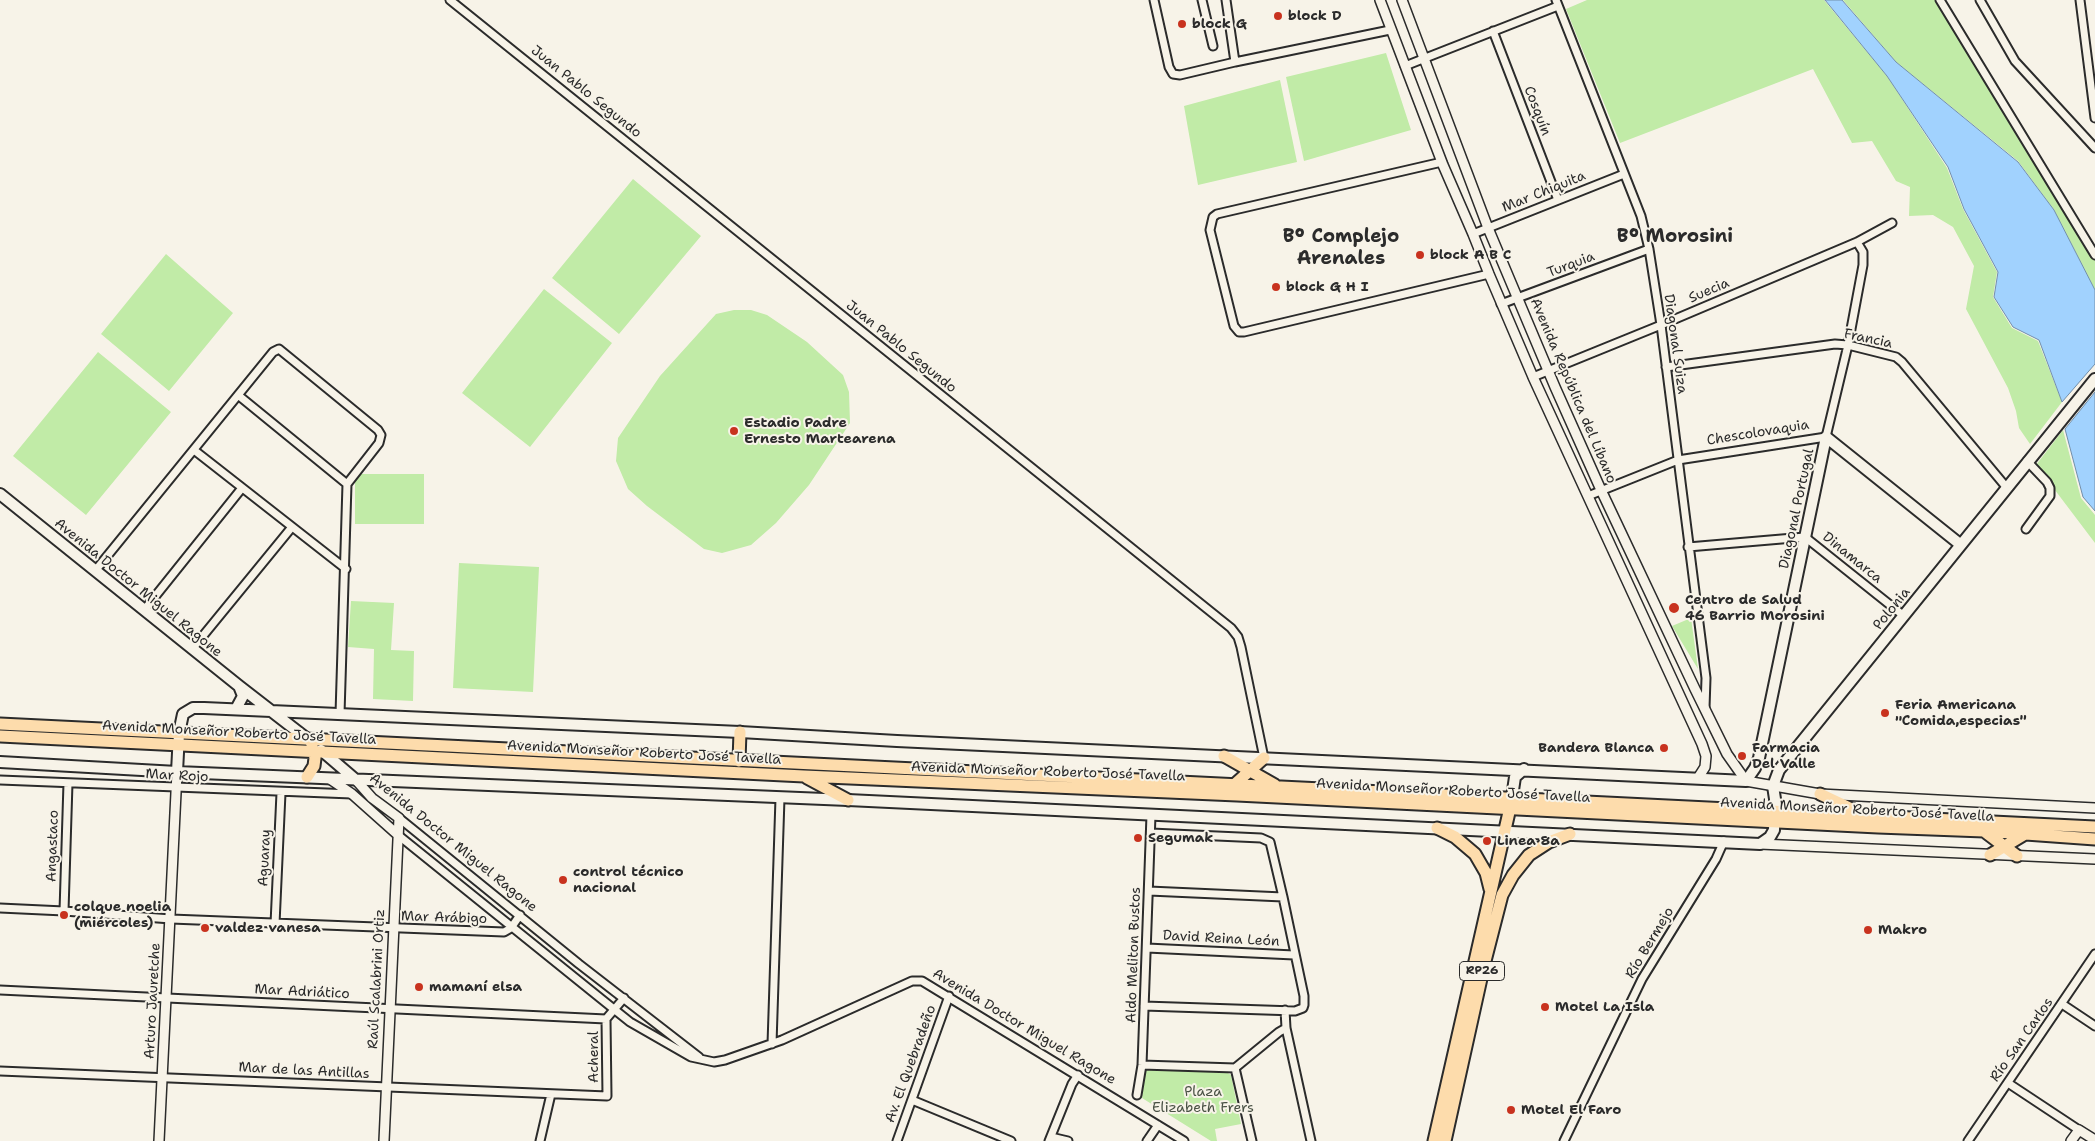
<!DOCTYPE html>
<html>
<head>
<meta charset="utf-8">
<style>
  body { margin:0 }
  canvas { display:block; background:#f7f3e8 }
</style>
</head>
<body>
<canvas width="2095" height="1141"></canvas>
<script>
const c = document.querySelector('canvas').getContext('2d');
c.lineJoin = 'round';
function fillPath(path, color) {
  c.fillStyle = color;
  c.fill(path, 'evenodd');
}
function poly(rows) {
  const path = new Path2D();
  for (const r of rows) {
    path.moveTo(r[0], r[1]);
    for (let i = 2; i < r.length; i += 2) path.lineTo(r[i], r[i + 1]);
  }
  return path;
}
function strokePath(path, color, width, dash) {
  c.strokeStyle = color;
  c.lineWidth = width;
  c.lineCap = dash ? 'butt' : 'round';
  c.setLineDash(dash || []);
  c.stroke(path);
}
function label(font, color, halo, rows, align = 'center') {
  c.font = font + ' "Shantell Sans",sans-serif';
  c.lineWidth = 4;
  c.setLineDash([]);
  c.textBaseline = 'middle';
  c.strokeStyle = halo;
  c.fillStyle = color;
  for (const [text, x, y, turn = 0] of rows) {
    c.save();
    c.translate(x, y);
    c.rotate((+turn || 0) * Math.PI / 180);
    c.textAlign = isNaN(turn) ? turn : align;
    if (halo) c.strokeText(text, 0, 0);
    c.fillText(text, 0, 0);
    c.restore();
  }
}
fillPath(poly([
  [1587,0,1824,0,1887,76,1947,168,1963,209,1997,272,1993,297,2012,328,2038,341,2062,402,2030,444,2019,428,2016,411,2008,388,1966,309,1974,266,1953,227,1933,215,1909,216,1910,187,1896,181,1872,141,1852,143,1813,69,1620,143,1566,9],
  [1843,0,1935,0,2021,143,2095,260,2095,290,2054,210,2018,161,1896,62],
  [1386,53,1411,130,1304,161,1286,77],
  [1280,80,1297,162,1198,185,1184,106],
  [633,179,701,236,619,334,552,278],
  [166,254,233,313,169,391,101,334],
  [544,289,612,343,530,447,462,393],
  [734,310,751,310,767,315,807,342,843,375,849,392,850,423,809,485,776,523,751,545,722,553,704,549,647,506,628,489,616,461,618,438,660,376,716,314],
  [98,352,171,412,86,515,13,456],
  [2063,430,2081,498,2095,515,2095,543,2036,465],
  [355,474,424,474,424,524,355,524],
  [459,563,539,567,533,692,453,688],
  [351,601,394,603,391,650,414,651,413,701,373,699,374,649,348,647],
  [1691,618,1698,669,1672,626],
  [1146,1067,1226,1072,1231,1075,1241,1124,1215,1129,1217,1141,1211,1141,1142,1098]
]), '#c1eba7');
const water = poly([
  [1825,0,1842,0,1896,62,2018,162,2054,210,2095,290,2095,364,2062,402,2039,340,2013,327,1994,297,1998,272,1964,209,1948,167,1887,76,1825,0],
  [2095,392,2095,511,2083,497,2065,429,2095,392]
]);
fillPath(water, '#a1d2fe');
strokePath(water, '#728faa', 1);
const minor = poly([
  [450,0,1231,628,1238,637,1241,647,1264,758],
  [1154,0,1169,67,1173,74,1180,75,1235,62,1390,30],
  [1202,0,1213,46],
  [1226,0,1235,62],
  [1556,0,1641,216,1649,249,1661,325,1706,678,1705,708],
  [1940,0,2095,255],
  [1980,0,2015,61,2095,148],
  [2080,0,2095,118],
  [1493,31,1558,200],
  [1405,66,1558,6],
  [1442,162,1217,214,1213,217,1210,230,1234,326,1239,332,1244,332,1489,274],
  [1473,234,1624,174],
  [1501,304,1649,249],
  [1666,367,1835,344,1848,345,1896,357,1902,362,2007,488],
  [1533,377,1661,325,1857,242,1892,223],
  [238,395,347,484],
  [194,450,346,569],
  [1588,496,1678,460,1826,437,1848,345,1863,265,1863,252,1857,242],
  [2026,529,2050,496,2050,488,2047,482,2027,461],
  [1688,547,1805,537,1904,616],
  [95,571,273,352,279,349,378,430,381,435,379,443,347,484,340,714],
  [145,609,242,488],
  [193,648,292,527],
  [0,780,352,794],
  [399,818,579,964,699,1057],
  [398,835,615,1010,630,1022,691,1057,714,1062,725,1060,782,1040,912,981,922,981,1184,1141],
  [1149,891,1283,897],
  [0,908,64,911,171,919,504,932,511,928,520,915],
  [64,911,68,783],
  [275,924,281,793],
  [1147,948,1294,955],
  [0,990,606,1019,624,998],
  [2062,1004,2095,1026],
  [1144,1006,1295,1011,1303,1008,1304,1005,1304,996,1283,897,1270,842,1261,838,1151,833],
  [1285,1010,1286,1028,1311,1141],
  [772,1044,780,798],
  [1142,1065,1235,1068,1279,1032,1286,1028],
  [1235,1068,1252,1141],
  [0,1071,607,1096,606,1019],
  [2008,1083,2079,1130],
  [1137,1095,1142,1065,1151,815],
  [912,1100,1011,1141],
  [1051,1137,1068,1141],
  [540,1141,551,1094],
  [897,1141,949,996],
  [1049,1141,1072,1084,1078,1075],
  [1147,1141,1158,1125],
  [1564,1141,1642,979,1716,859,1724,841],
  [1968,1141,2095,954]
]);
const tertiary = poly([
  [1380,0,1443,165,1473,234,1489,274,1533,377,1702,744,1706,756,1705,767,1698,778],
  [1402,0,1488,228,1555,387,1601,490,1695,689,1727,754,1746,781,1820,794,2095,808],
  [330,779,352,794,398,835],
  [356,780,372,798,399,818,384,1141],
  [1760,844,2095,859],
  [159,1141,177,772],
  [2071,1141,2079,1130,2095,1140]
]);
const secondary = poly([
  [0,494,239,686,310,741],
  [236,709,243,696,239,686],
  [321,750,356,780],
  [0,762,177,772,848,800,1760,844,1770,837,1774,830,1775,799,1773,786,1779,770,2095,379],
  [177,772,179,733,183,714,193,708,204,708,740,732,897,741,1746,781,1755,768,1759,758,1826,437,1961,545],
  [1512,797,1515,777,1524,769]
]);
const primary = poly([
  [1437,828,1455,837,1475,854,1486,873,1490,889],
  [1434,1141,1512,799],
  [1445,1141,1484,965,1502,895,1513,875,1529,855,1549,842,1570,834]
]);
const trunk = poly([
  [0,724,2095,827],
  [0,736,804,776,1237,795,1878,827,1984,831,2095,839],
  [1224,756,1275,785],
  [739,761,740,732],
  [307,777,314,766,315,758,312,746],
  [807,778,848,800],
  [1235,784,1264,758],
  [1820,794,1860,813],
  [1984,831,2017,856],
  [1990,855,2025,834]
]);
strokePath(minor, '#2b2b2b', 11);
strokePath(tertiary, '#2b2b2b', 12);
strokePath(secondary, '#2b2b2b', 14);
strokePath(primary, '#2b2b2b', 15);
strokePath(trunk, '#2b2b2b', 15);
strokePath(minor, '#f7f3e8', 7);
strokePath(tertiary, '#f7f3e8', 9);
strokePath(secondary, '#f7f3e8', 10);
strokePath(primary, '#fddcac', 11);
strokePath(trunk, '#fddcac', 11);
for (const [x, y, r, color] of [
  [1278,16,5,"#c8321e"],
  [1182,24,5,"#c8321e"],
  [1420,255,5,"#c8321e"],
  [1276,287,5,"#c8321e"],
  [734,431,5,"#c8321e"],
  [1674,608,6,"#c8321e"],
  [1885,713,5,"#c8321e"],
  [1664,748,5,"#c8321e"],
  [1742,756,5,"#c8321e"],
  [1138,838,5,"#c8321e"],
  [1487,841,5,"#c8321e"],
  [563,880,5,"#c8321e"],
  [64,915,5,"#c8321e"],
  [205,928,5,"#c8321e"],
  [1868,930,5,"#c8321e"],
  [419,987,5,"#c8321e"],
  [1545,1007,5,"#c8321e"],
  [1511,1110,5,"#c8321e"]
]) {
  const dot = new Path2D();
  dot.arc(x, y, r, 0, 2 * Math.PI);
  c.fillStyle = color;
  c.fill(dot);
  strokePath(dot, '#f7f3e8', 2);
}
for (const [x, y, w] of [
  [1482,971,45]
]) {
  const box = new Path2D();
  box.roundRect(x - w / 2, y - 9.5, w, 19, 4);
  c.fillStyle = '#f7f3e8';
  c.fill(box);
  strokePath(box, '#2b2b2b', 1);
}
label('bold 12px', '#2b2b2b', null, [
  ["RP26",1482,971]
]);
label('bold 14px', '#2b2b2b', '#f7f3e8', [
  ["block D",1288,16],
  ["block G",1192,24],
  ["block A B C",1430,255],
  ["block G H I",1286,287],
  ["Estadio Padre",744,423],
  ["Ernesto Martearena",744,439],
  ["Centro de Salud",1685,600],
  ["46 Barrio Morosini",1685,616],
  ["Feria Americana",1895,705],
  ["\"Comida,especias\"",1895,721],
  ["Bandera Blanca",1654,748,"right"],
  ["Farmacia",1752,748],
  ["Del Valle",1752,764],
  ["Segumak",1148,838],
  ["Linea 8a",1497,841],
  ["control técnico",573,872],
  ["nacional",573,888],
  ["colque noelia",74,907],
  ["(miércoles)",74,923],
  ["valdez vanesa",215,928],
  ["Makro",1878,930],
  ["mamaní elsa",429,987],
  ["Motel La Isla",1555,1007],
  ["Motel El Faro",1521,1110]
], 'left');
label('14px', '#2b2b2b', '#f7f3e8', [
  ["Juan Pablo Segundo",586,92,39],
  ["Cosquín",1537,111,69],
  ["Mar Chiquita",1544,192,-22],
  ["Turquia",1571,265,-21],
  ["Suecia",1709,291,-23],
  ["Francia",1868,339,12],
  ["Diagonal Suiza",1675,344,82],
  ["Juan Pablo Segundo",901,347,39],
  ["Avenida República del Líbano",1573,391,67],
  ["Chescolovaquia",1758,433,-9],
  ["Diagonal Portugal",1797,509,-78],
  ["Dinamarca",1852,558,39],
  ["Avenida Doctor Miguel Ragone",138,588,39],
  ["Polonia",1892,609,-51],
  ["Avenida Monseñor Roberto José Tavella",239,733,3],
  ["Avenida Monseñor Roberto José Tavella",644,753,3],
  ["Avenida Monseñor Roberto José Tavella",1048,772,2],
  ["Mar Rojo",177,776,3],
  ["Avenida Monseñor Roberto José Tavella",1453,791,3],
  ["Avenida Monseñor Roberto José Tavella",1857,810,3],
  ["Avenida Doctor Miguel Ragone",453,843,39],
  ["Angastaco",53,846,-88],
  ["Aguaray",265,858,-87],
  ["Mar Arábigo",444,918,2],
  ["David Reina León",1221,939,3],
  ["Río Bermejo",1650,943,-59],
  ["Aldo Meliton Bustos",1134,955,-88],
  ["Raúl Scalabrini Ortiz",377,979,-87],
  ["Mar Adriático",302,992,3],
  ["Arturo Jauretche",153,1001,-87],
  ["Avenida Doctor Miguel Ragone",1024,1027,31],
  ["Río San Carlos",2022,1040,-55],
  ["Acheral",594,1057,-90],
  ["Av. El Quebradeño",911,1064,-70],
  ["Mar de las Antillas",304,1071,3]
]);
label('14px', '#495144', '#f7f3e8', [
  ["Plaza",1203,1092],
  ["Elizabeth Frers",1203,1108]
]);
label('bold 19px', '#2b2b2b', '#f7f3e8', [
  ["Bº Complejo",1341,237],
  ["Arenales",1341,259],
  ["Bº Morosini",1675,237]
]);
</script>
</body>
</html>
